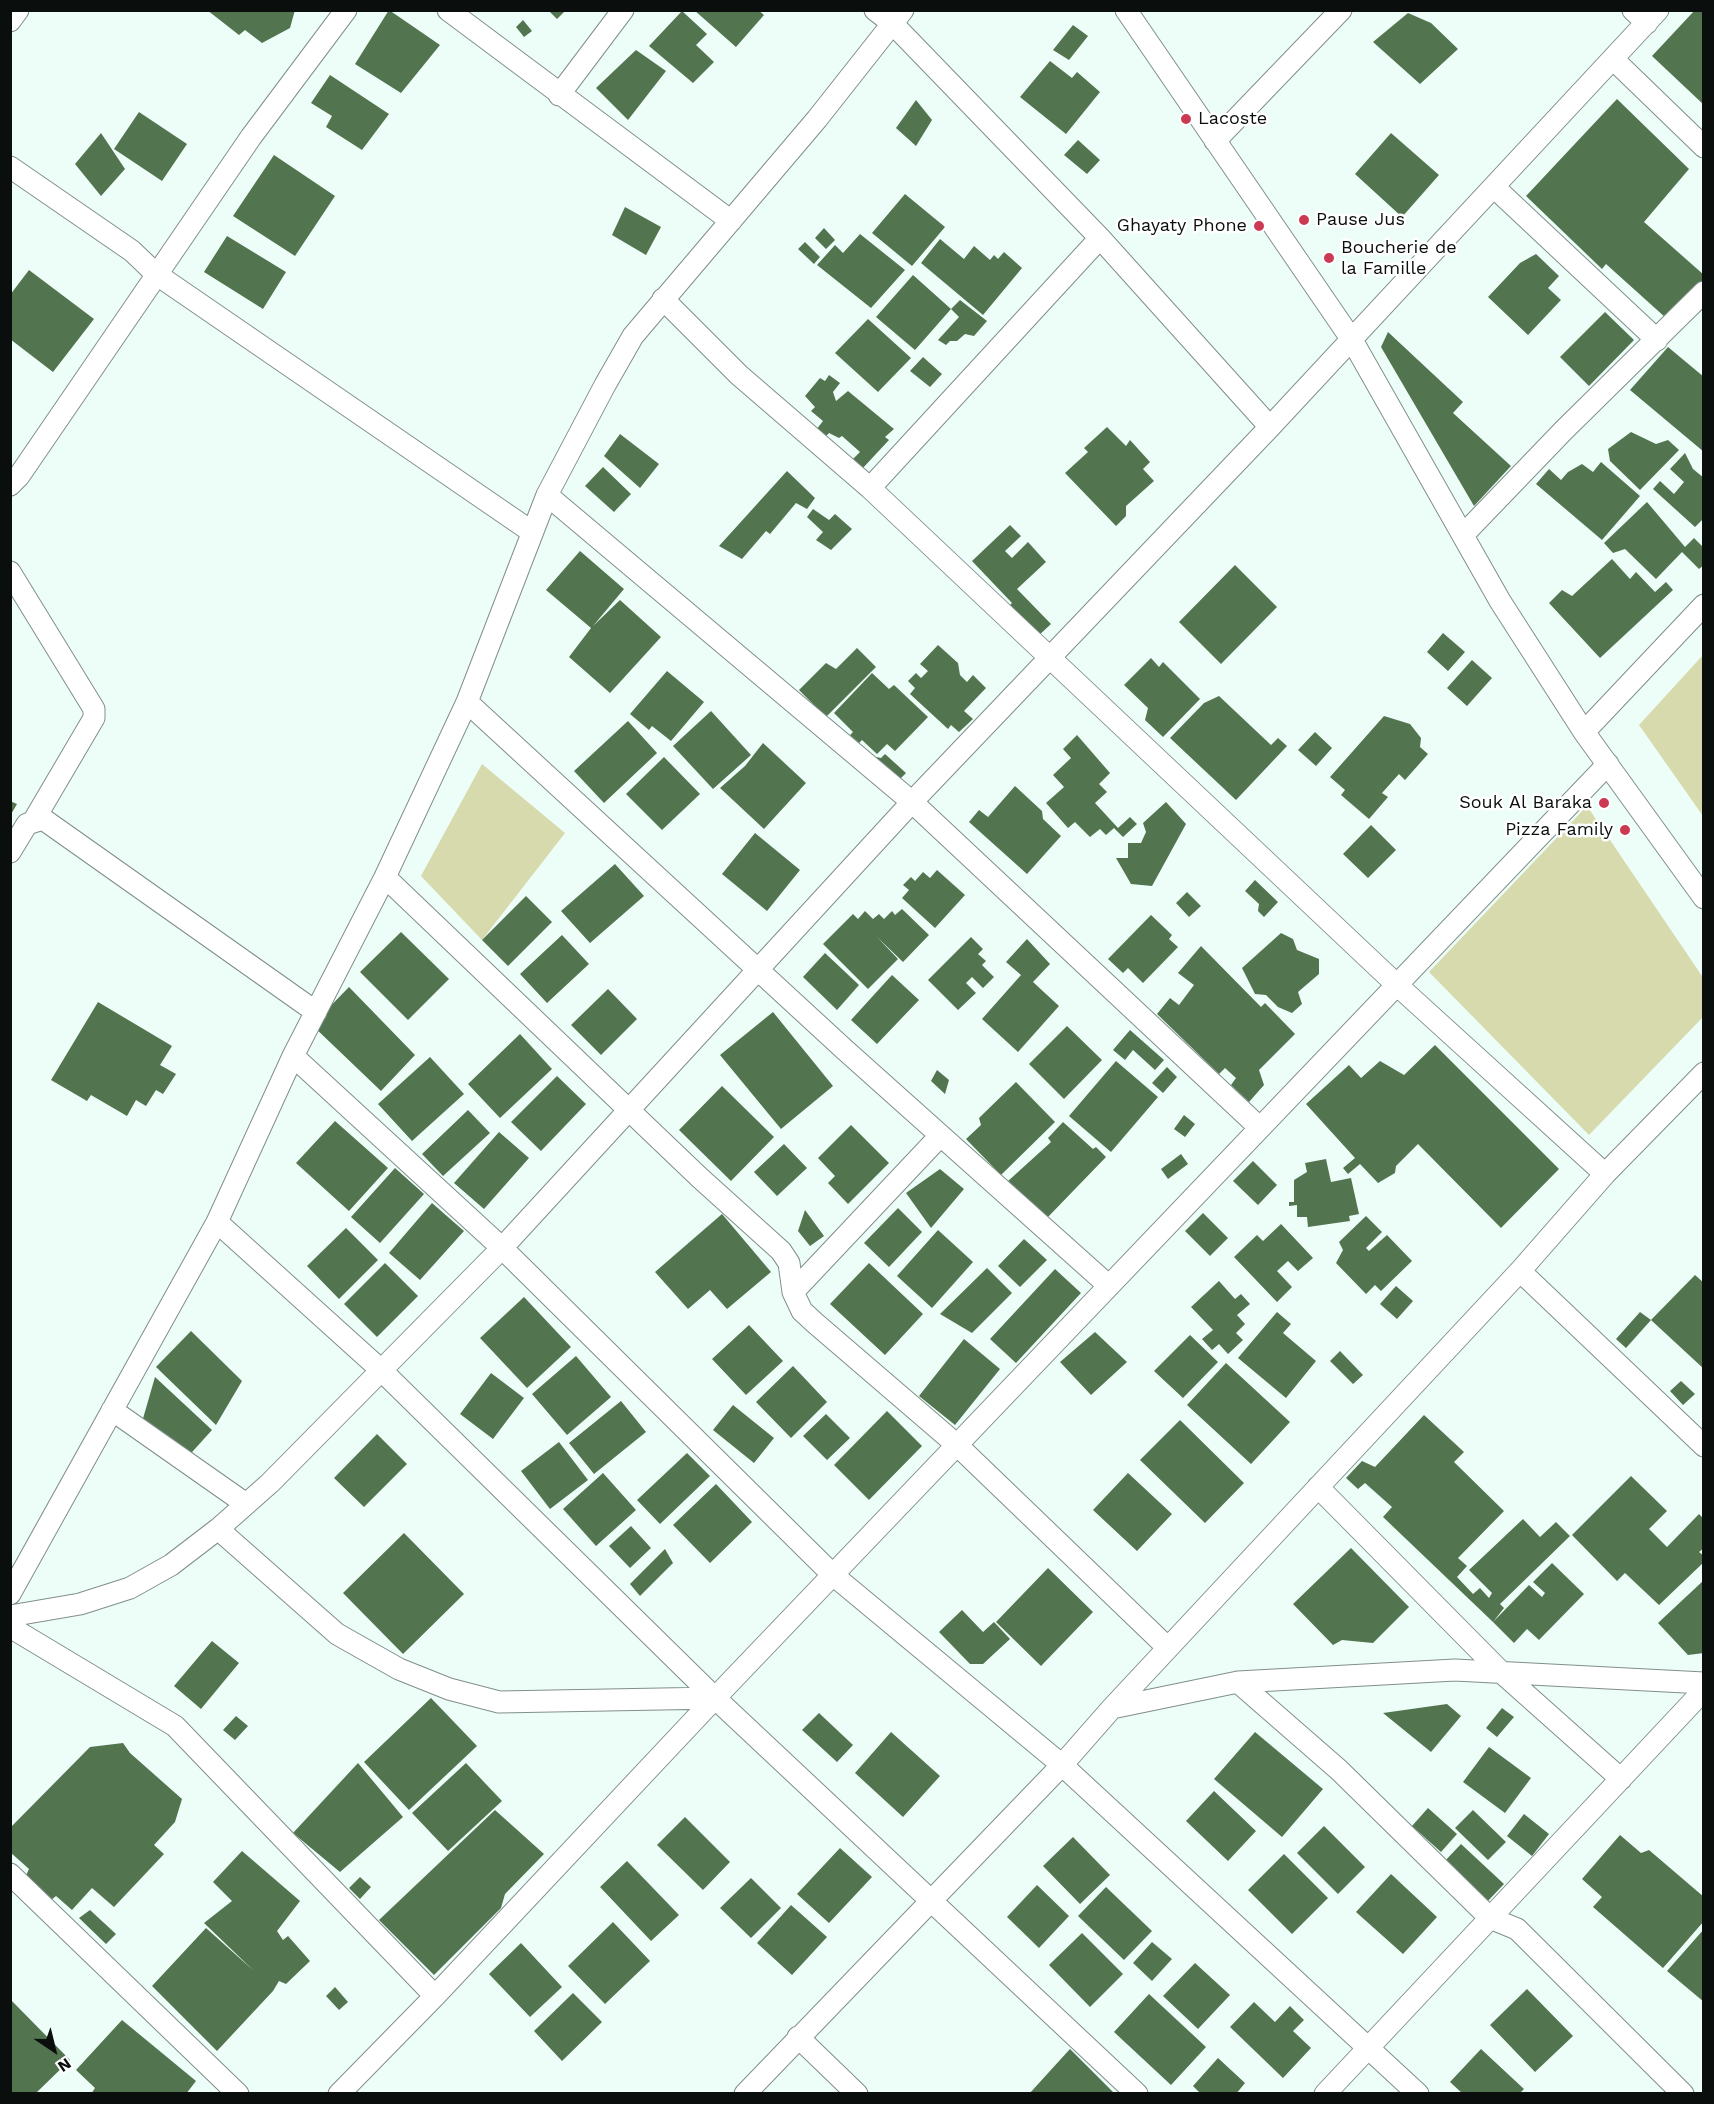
<!DOCTYPE html>
<html>
<head>
<meta charset="utf-8">
<style>
  body { margin:0 }
  #map { position:relative; width:1714px; height:2104px; overflow:hidden; background:#edfdf8; font-family:"Work Sans",sans-serif }
  canvas { display:block }
  .frame { position:absolute; inset:0; border:12px solid #0a0f0e; pointer-events:none }
  .north { position:absolute; left:24px; top:2020px; width:60px; height:60px; -webkit-text-stroke:4px #fff; paint-order:stroke; rotate:145deg; font-size:16px; font-weight:700; line-height:24px; text-align:center; color:#0a0f0e }
  .north::after { content:''; display:block; margin:auto; width:21px; height:27px; background:#0a0f0e; clip-path:polygon(50% 0,100% 100%,50% 72%,0 100%) }
</style>
</head>
<body>
<div id="map">
<canvas width="1714" height="2104"></canvas>
<div class="frame"></div>
<div class="north">N</div>
</div>
<script>
const c = document.querySelector('canvas').getContext('2d');
c.lineJoin = 'round';
function fillPath(path, color) {
  c.fillStyle = color;
  c.fill(path, 'evenodd');
}
function poly(rows) {
  const path = new Path2D();
  for (const r of rows) {
    path.moveTo(r[0], r[1]);
    for (let i = 2; i < r.length; i += 2) path.lineTo(r[i], r[i + 1]);
  }
  return path;
}
function strokePath(path, color, width, dash) {
  c.strokeStyle = color;
  c.lineWidth = width;
  c.lineCap = dash ? 'butt' : 'round';
  c.setLineDash(dash || []);
  c.stroke(path);
}
function label(font, color, halo, rows, align = 'center') {
  c.font = font + ' "Work Sans",sans-serif';
  c.lineWidth = 5;
  c.setLineDash([]);
  c.textBaseline = 'middle';
  c.strokeStyle = halo;
  c.fillStyle = color;
  for (const [text, x, y, turn = 0] of rows) {
    c.save();
    c.translate(x, y);
    c.rotate((+turn || 0) * Math.PI / 180);
    c.textAlign = isNaN(turn) ? turn : align;
    if (halo) c.strokeText(text, 0, 0);
    c.fillText(text, 0, 0);
    c.restore();
  }
}
fillPath(poly([
  [1703,655,1703,816,1639,725],
  [482,764,565,833,482,940,421,876],
  [1587,806,1704,979,1703,1017,1589,1135,1429,972]
]), '#d7daad');
fillPath(poly([
  [207,10,295,10,290,28,262,43,245,30,239,35],
  [389,10,440,45,401,93,355,64],
  [548,10,566,10,557,19],
  [694,10,758,10,764,15,736,47],
  [1695,10,1704,10,1704,105,1652,56],
  [682,11,707,34,696,45,714,62,693,83,649,46],
  [1408,13,1431,23,1458,49,1420,84,1373,42],
  [523,20,532,31,524,37,516,27],
  [1073,25,1088,36,1069,60,1053,50],
  [636,50,666,71,628,120,596,88],
  [1050,61,1072,78,1077,72,1100,92,1066,134,1020,97],
  [330,75,389,114,362,150,326,127,332,116,311,103],
  [1617,99,1689,169,1644,222,1704,275,1704,279,1666,318,1606,264,1602,269,1526,196],
  [916,100,932,120,916,146,896,128],
  [139,112,187,144,162,181,114,149],
  [101,133,125,169,101,196,75,164],
  [1391,133,1439,175,1402,217,1355,174],
  [1078,140,1100,160,1087,174,1064,155],
  [274,155,335,196,295,256,233,216],
  [905,194,945,227,912,266,872,233],
  [625,207,661,227,646,255,612,235],
  [824,228,835,240,826,249,815,238],
  [860,234,905,270,871,308,817,265,835,245,843,253],
  [227,236,286,272,263,309,204,272],
  [940,239,964,259,974,246,990,260,994,255,998,259,1004,252,1022,268,983,315,921,263],
  [805,242,820,257,814,264,798,249],
  [1536,254,1559,276,1548,288,1561,300,1528,335,1488,297,1520,263],
  [29,270,94,319,53,372,10,339,10,295],
  [913,275,951,309,915,350,876,317],
  [960,300,987,321,974,336,965,334,957,341,950,341,946,345,938,340,959,317,951,309],
  [1605,312,1634,340,1589,386,1560,357],
  [868,319,911,358,878,392,835,353],
  [1388,332,1463,402,1453,413,1511,466,1474,506,1381,347],
  [1668,347,1704,377,1704,452,1630,390],
  [923,357,942,374,930,387,910,371],
  [829,375,840,383,833,392,836,401,848,391,894,429,885,437,889,440,862,469,852,460,860,452,842,436,839,438,829,433,825,437,816,430,823,421,811,411,815,407,805,396,820,378,825,381],
  [1107,427,1126,446,1130,440,1150,462,1143,469,1154,481,1126,506,1126,516,1116,526,1065,473,1088,452,1084,448],
  [1631,432,1656,444,1668,440,1679,450,1640,490,1610,461,1608,449],
  [620,434,659,464,640,488,604,456],
  [1685,453,1693,469,1704,478,1704,518,1695,527,1653,489,1660,481,1674,494,1684,482,1670,469],
  [1601,462,1640,496,1602,540,1536,484,1549,469,1561,480,1568,472,1582,464,1593,472],
  [603,467,631,494,614,512,585,486],
  [787,471,815,498,807,509,796,503,770,534,766,531,742,559,719,546],
  [1647,502,1685,547,1694,538,1704,548,1704,565,1699,569,1682,552,1656,579,1625,549,1613,553,1604,543],
  [813,509,829,520,835,514,852,529,831,550,816,540,823,532,807,517],
  [1010,525,1021,536,1005,551,1012,558,1028,542,1046,562,1017,589,1051,624,1037,637,1008,607,1012,603,972,561],
  [580,551,624,589,593,626,620,600,661,637,610,693,569,657,591,628,546,590],
  [1612,559,1630,579,1636,572,1655,592,1666,582,1673,590,1600,658,1549,603,1562,590,1572,596],
  [1235,565,1277,607,1221,664,1179,622],
  [1443,633,1465,652,1448,671,1427,652],
  [938,645,958,663,960,675,967,682,973,675,986,688,964,711,973,719,959,732,951,725,948,729,910,694,915,688,908,681,916,673,921,678,928,671,920,664],
  [857,648,876,667,826,717,799,690,826,663,836,669],
  [1151,658,1159,667,1163,662,1200,699,1163,737,1145,720,1148,708,1124,685],
  [1472,660,1492,678,1467,706,1447,688],
  [667,671,704,702,671,741,652,726,649,730,630,714],
  [872,673,889,689,894,685,928,717,895,751,887,744,877,754,862,740,859,743,850,735,853,732,834,713],
  [1219,696,1271,745,1278,738,1287,746,1236,800,1170,738,1204,703],
  [711,711,751,755,713,789,673,746],
  [1384,716,1410,724,1421,738,1420,747,1428,754,1405,780,1399,774,1382,793,1388,797,1369,819,1341,795,1345,790,1330,777],
  [628,721,657,753,604,803,574,771],
  [1315,732,1332,748,1316,766,1298,750],
  [1077,735,1110,773,1099,784,1107,792,1095,803,1118,828,1130,817,1137,824,1123,837,1114,828,1106,835,1100,829,1090,837,1075,822,1068,828,1046,803,1064,787,1053,775,1071,758,1063,749],
  [763,743,806,783,764,829,720,788,745,766],
  [885,754,906,773,895,784,871,756,881,758],
  [664,757,700,794,662,830,626,794],
  [1015,786,1042,811,1043,819,1061,836,1027,874,969,822,979,810,988,817],
  [10,801,17,804,10,816],
  [1166,802,1186,824,1152,886,1131,884,1116,858,1128,858,1128,843,1141,843,1146,832,1143,823],
  [1371,825,1396,850,1368,878,1343,854],
  [755,833,800,870,767,911,722,874],
  [615,864,644,896,590,943,561,911],
  [937,870,965,895,935,928,902,898,909,890,903,885,911,877,915,881,923,872,930,878],
  [1255,880,1278,902,1264,917,1258,911,1259,904,1245,891],
  [1187,892,1201,906,1189,917,1176,903],
  [526,896,552,922,508,966,482,940],
  [902,909,929,935,903,962,877,937,898,959,868,989,823,944,853,914,858,919,865,911,873,919,879,914,884,919,892,911,895,915],
  [1151,915,1172,935,1169,939,1178,947,1143,983,1128,968,1123,973,1108,959],
  [401,932,449,979,408,1020,360,972],
  [1281,933,1293,939,1297,950,1319,959,1319,974,1298,992,1302,1004,1292,1013,1278,1007,1266,995,1255,994,1242,968],
  [562,935,589,964,547,1003,520,974],
  [971,937,983,949,978,954,986,961,982,965,994,977,983,988,972,977,966,983,976,993,958,1010,928,980],
  [1027,939,1050,964,1033,982,1059,1006,1018,1052,982,1019,1021,975,1006,962],
  [1201,946,1261,1007,1265,1003,1295,1034,1259,1070,1264,1085,1249,1102,1231,1085,1236,1078,1225,1068,1219,1074,1157,1014,1170,998,1179,1005,1194,985,1178,973],
  [825,953,859,985,837,1010,803,977],
  [892,975,919,1000,877,1044,851,1020],
  [349,987,415,1055,381,1091,312,1025],
  [608,989,637,1019,601,1055,571,1025],
  [98,1002,172,1046,160,1065,176,1074,163,1094,156,1090,146,1106,136,1100,127,1116,91,1095,87,1101,51,1080],
  [773,1012,833,1086,781,1129,720,1055],
  [1067,1026,1102,1060,1064,1099,1029,1064],
  [1130,1030,1164,1060,1155,1070,1133,1050,1125,1060,1113,1050],
  [520,1034,552,1069,500,1118,468,1084],
  [1435,1045,1559,1169,1501,1228,1418,1144,1396,1166,1395,1173,1378,1183,1360,1164,1348,1174,1343,1168,1355,1158,1306,1104,1349,1065,1361,1078,1380,1061,1404,1075],
  [430,1057,464,1094,412,1141,378,1104],
  [1116,1061,1158,1097,1111,1152,1069,1116],
  [1167,1067,1177,1077,1163,1093,1152,1083],
  [937,1070,949,1080,945,1094,931,1081],
  [557,1076,586,1104,541,1151,511,1122],
  [1016,1082,1055,1122,1001,1175,966,1139,981,1125,979,1118],
  [722,1086,774,1137,731,1181,679,1130],
  [468,1110,490,1133,443,1176,422,1154],
  [1184,1115,1195,1124,1185,1137,1174,1129],
  [335,1121,388,1168,349,1211,296,1163],
  [1063,1122,1093,1149,1096,1147,1106,1157,1047,1218,1007,1182,1051,1142,1048,1138],
  [851,1125,889,1163,848,1204,828,1183,835,1176,818,1158],
  [499,1132,529,1158,484,1209,454,1183],
  [784,1144,807,1168,777,1196,754,1172],
  [1181,1154,1188,1164,1168,1179,1161,1169],
  [1326,1159,1331,1182,1351,1178,1359,1214,1349,1216,1350,1221,1308,1227,1307,1217,1297,1217,1297,1205,1289,1206,1289,1202,1294,1202,1294,1180,1307,1172,1305,1163],
  [1253,1161,1277,1185,1258,1205,1233,1181],
  [395,1168,424,1194,380,1243,351,1217],
  [940,1169,964,1189,931,1228,906,1193],
  [432,1203,464,1231,420,1280,389,1253],
  [898,1208,922,1232,889,1267,864,1243],
  [805,1210,824,1236,810,1246,798,1231],
  [1203,1213,1228,1238,1210,1256,1185,1231],
  [722,1214,771,1272,727,1309,710,1290,688,1309,655,1272],
  [1366,1216,1382,1232,1366,1248,1369,1251,1387,1235,1412,1261,1381,1291,1375,1285,1366,1294,1336,1263,1343,1250,1339,1242],
  [1281,1224,1313,1258,1298,1271,1288,1261,1277,1271,1292,1287,1277,1302,1234,1257,1257,1235,1263,1241],
  [346,1228,378,1260,339,1299,307,1266],
  [938,1230,973,1262,932,1308,897,1276],
  [1024,1239,1047,1260,1020,1287,998,1266],
  [385,1263,418,1296,377,1337,344,1304],
  [869,1263,923,1314,885,1355,830,1304],
  [987,1268,1012,1293,972,1333,940,1314],
  [1055,1269,1081,1293,1016,1363,990,1339],
  [1695,1275,1704,1283,1704,1369,1651,1320],
  [1219,1281,1235,1299,1241,1294,1250,1304,1237,1315,1245,1324,1236,1333,1243,1340,1228,1354,1219,1344,1212,1350,1202,1339,1213,1330,1191,1307],
  [1396,1286,1413,1301,1397,1319,1380,1304],
  [524,1297,571,1347,527,1388,480,1338],
  [1277,1312,1291,1324,1283,1333,1316,1361,1286,1398,1238,1358],
  [1640,1312,1651,1320,1626,1348,1616,1339],
  [749,1325,783,1361,746,1395,712,1359],
  [191,1331,242,1381,216,1425,156,1367],
  [1095,1332,1127,1362,1091,1395,1060,1362],
  [1190,1335,1218,1362,1183,1398,1154,1371],
  [964,1339,1000,1369,955,1425,919,1396],
  [1340,1351,1363,1375,1353,1384,1330,1361],
  [576,1356,611,1397,567,1435,532,1394],
  [1226,1363,1290,1422,1251,1464,1187,1405],
  [793,1366,827,1402,791,1438,756,1402],
  [491,1373,524,1398,493,1439,460,1414],
  [155,1377,212,1430,184,1461,142,1422],
  [1681,1381,1695,1394,1683,1405,1670,1391],
  [621,1401,646,1432,594,1474,569,1443],
  [733,1405,774,1438,754,1463,713,1430],
  [887,1411,922,1446,869,1500,834,1465],
  [826,1414,850,1438,827,1460,803,1436],
  [1424,1415,1464,1452,1454,1462,1504,1511,1458,1558,1467,1566,1457,1577,1473,1594,1480,1588,1489,1598,1492,1593,1469,1570,1523,1519,1540,1537,1556,1522,1570,1536,1500,1604,1504,1608,1493,1622,1383,1517,1392,1507,1365,1483,1358,1489,1346,1478,1362,1461,1375,1467],
  [1180,1420,1244,1483,1205,1523,1140,1460],
  [377,1434,407,1464,364,1507,334,1478],
  [559,1442,588,1480,550,1509,521,1471],
  [687,1453,710,1476,660,1524,637,1500],
  [603,1473,636,1510,596,1546,563,1509],
  [1128,1473,1172,1514,1137,1551,1093,1510],
  [1631,1476,1667,1511,1649,1529,1667,1547,1699,1514,1704,1519,1704,1548,1699,1552,1704,1556,1704,1562,1659,1605,1625,1573,1617,1581,1572,1535],
  [716,1484,752,1522,710,1563,673,1525],
  [631,1526,651,1548,630,1568,609,1546],
  [404,1533,464,1594,403,1654,343,1593],
  [1351,1548,1409,1607,1373,1643,1342,1640,1333,1645,1293,1604],
  [665,1549,673,1563,640,1596,630,1584],
  [1552,1563,1584,1594,1539,1640,1527,1629,1514,1643,1493,1622,1529,1585,1542,1597,1545,1593,1533,1582],
  [1048,1568,1093,1612,1041,1666,996,1622],
  [1704,1580,1704,1653,1688,1655,1658,1623],
  [962,1610,983,1632,994,1622,1010,1639,983,1664,970,1664,939,1632],
  [212,1641,239,1663,201,1709,174,1686],
  [431,1698,477,1746,409,1810,364,1762],
  [1447,1704,1461,1716,1431,1752,1383,1713],
  [1502,1708,1514,1717,1497,1737,1486,1728],
  [819,1713,853,1745,837,1762,802,1730],
  [236,1716,248,1726,235,1740,223,1730],
  [891,1732,940,1776,903,1817,855,1773],
  [1255,1732,1323,1789,1282,1837,1214,1779],
  [123,1743,130,1753,182,1799,175,1822,154,1845,164,1854,114,1907,92,1888,72,1910,56,1896,45,1905,25,1878,29,1869,10,1852,10,1828,90,1747],
  [1489,1747,1531,1778,1505,1813,1463,1782],
  [358,1763,403,1817,340,1872,293,1833],
  [466,1763,502,1801,448,1851,412,1813],
  [1214,1791,1256,1831,1228,1861,1186,1821],
  [1428,1808,1457,1834,1441,1852,1412,1826],
  [495,1810,544,1854,505,1894,501,1908,434,1975,379,1920],
  [1473,1810,1506,1842,1488,1860,1455,1828],
  [1524,1814,1549,1834,1532,1856,1507,1836],
  [685,1817,730,1862,703,1890,657,1845],
  [1324,1826,1365,1867,1338,1894,1297,1853],
  [1620,1835,1641,1853,1649,1850,1704,1897,1704,1921,1663,1968,1593,1907,1602,1897,1582,1879],
  [1073,1837,1110,1875,1080,1904,1043,1866],
  [1461,1844,1504,1884,1486,1903,1443,1863],
  [840,1848,872,1877,829,1923,797,1894],
  [242,1851,300,1901,277,1931,283,1940,288,1936,310,1961,286,1984,279,1981,273,1991,217,2051,152,1986,206,1928,254,1971,204,1923,232,1901,213,1882],
  [1284,1854,1328,1898,1292,1934,1248,1890],
  [627,1861,679,1915,651,1941,600,1887],
  [1391,1874,1437,1917,1403,1954,1356,1912],
  [360,1877,371,1887,360,1899,349,1888],
  [751,1878,781,1908,751,1938,720,1908],
  [1037,1885,1069,1916,1039,1948,1007,1917],
  [1106,1887,1152,1931,1124,1960,1078,1916],
  [791,1905,827,1937,792,1975,757,1943],
  [90,1910,116,1934,106,1944,79,1918],
  [613,1922,650,1961,605,2004,568,1966],
  [1704,1929,1704,2002,1667,1971],
  [1082,1933,1123,1974,1090,2007,1049,1965],
  [1152,1942,1172,1959,1152,1981,1133,1963],
  [521,1943,562,1987,530,2017,489,1974],
  [1195,1963,1230,1995,1198,2029,1163,1996],
  [335,1987,348,2002,339,2010,326,1996],
  [1527,1989,1573,2036,1535,2072,1490,2025],
  [573,1993,602,2022,562,2061,534,2031],
  [1149,1994,1206,2047,1171,2085,1114,2032],
  [10,1999,70,2060,35,2094,10,2094],
  [1254,2002,1275,2022,1290,2006,1304,2020,1293,2031,1311,2048,1283,2078,1230,2027],
  [122,2020,196,2081,186,2094,91,2094,95,2088,76,2070],
  [1070,2049,1115,2094,1029,2094],
  [1481,2049,1524,2089,1519,2094,1463,2094,1450,2082],
  [1218,2058,1245,2083,1236,2094,1201,2094,1193,2086]
]), '#52744f');
const minor = poly([
  [448,10,731,221],
  [875,10,892,23,1100,238,1270,427],
  [1126,10,1352,340,1500,601,1584,732,1704,898],
  [1633,10,1647,23],
  [10,21,18,10],
  [1613,59,1704,147],
  [559,95,623,10],
  [1215,141,1341,10],
  [10,167,132,251,156,274,532,532],
  [1494,187,1657,340],
  [663,299,739,375,870,488,1397,985,1605,1174],
  [10,485,19,476,251,137,346,10],
  [870,488,1100,238],
  [547,495,912,802,1260,1128],
  [1463,535,1564,430,1704,292],
  [10,572,94,709,94,718,34,820],
  [467,702,844,1049,1109,1286],
  [1584,732,1704,605],
  [10,852,27,824,43,819,316,1012],
  [385,877,699,1177,781,1251,789,1263,793,1292,802,1311,815,1323,957,1445,1168,1648],
  [293,1056,502,1248,833,1575,1062,1765,1418,2094],
  [217,1222,381,1370,715,1698,1137,2094],
  [1520,1271,1704,1446],
  [793,1292,940,1136],
  [112,1410,246,1504],
  [1318,1487,1502,1673,1621,1779],
  [218,1529,337,1634,399,1669,449,1689,499,1702,715,1698],
  [10,1594,217,1222,293,1056,385,877,467,702,547,495,605,385,633,336,817,119,903,10],
  [10,1616,80,1604,130,1588,171,1565,218,1529,270,1483,502,1248,912,802,1270,427,1658,10],
  [10,1627,175,1726,435,1996],
  [1238,1682,1339,1770,1490,1918,1517,1929,1683,2094],
  [1112,1708,1238,1682,1455,1670,1704,1683],
  [10,1874,238,2094],
  [798,2037,857,2094],
  [339,2094,435,1996,715,1698,1608,764],
  [745,2094,1062,1765,1112,1708,1520,1271,1605,1174,1704,1073],
  [1325,2094,1704,1690]
]);
strokePath(minor, '#818f8b', 23);
strokePath(minor, '#fff', 21);
for (const [x, y, r, color] of [
  [1186,119,6,"#cb3a52"],
  [1304,220,6,"#cb3a52"],
  [1259,226,6,"#cb3a52"],
  [1329,258,6,"#cb3a52"],
  [1604,803,6,"#cb3a52"],
  [1625,830,6,"#cb3a52"]
]) {
  const dot = new Path2D();
  dot.arc(x, y, r, 0, 2 * Math.PI);
  c.fillStyle = color;
  c.fill(dot);
  strokePath(dot, '#fff', 2);
}
label('18px', '#0a0f0e', '#fff', [
  ["Lacoste",1198,119],
  ["Pause Jus",1316,220],
  ["Ghayaty Phone",1247,226,"right"],
  ["Boucherie de",1341,248],
  ["la Famille",1341,269],
  ["Souk Al Baraka",1592,803,"right"],
  ["Pizza Family",1613,830,"right"]
], 'left');
</script>
</body>
</html>
